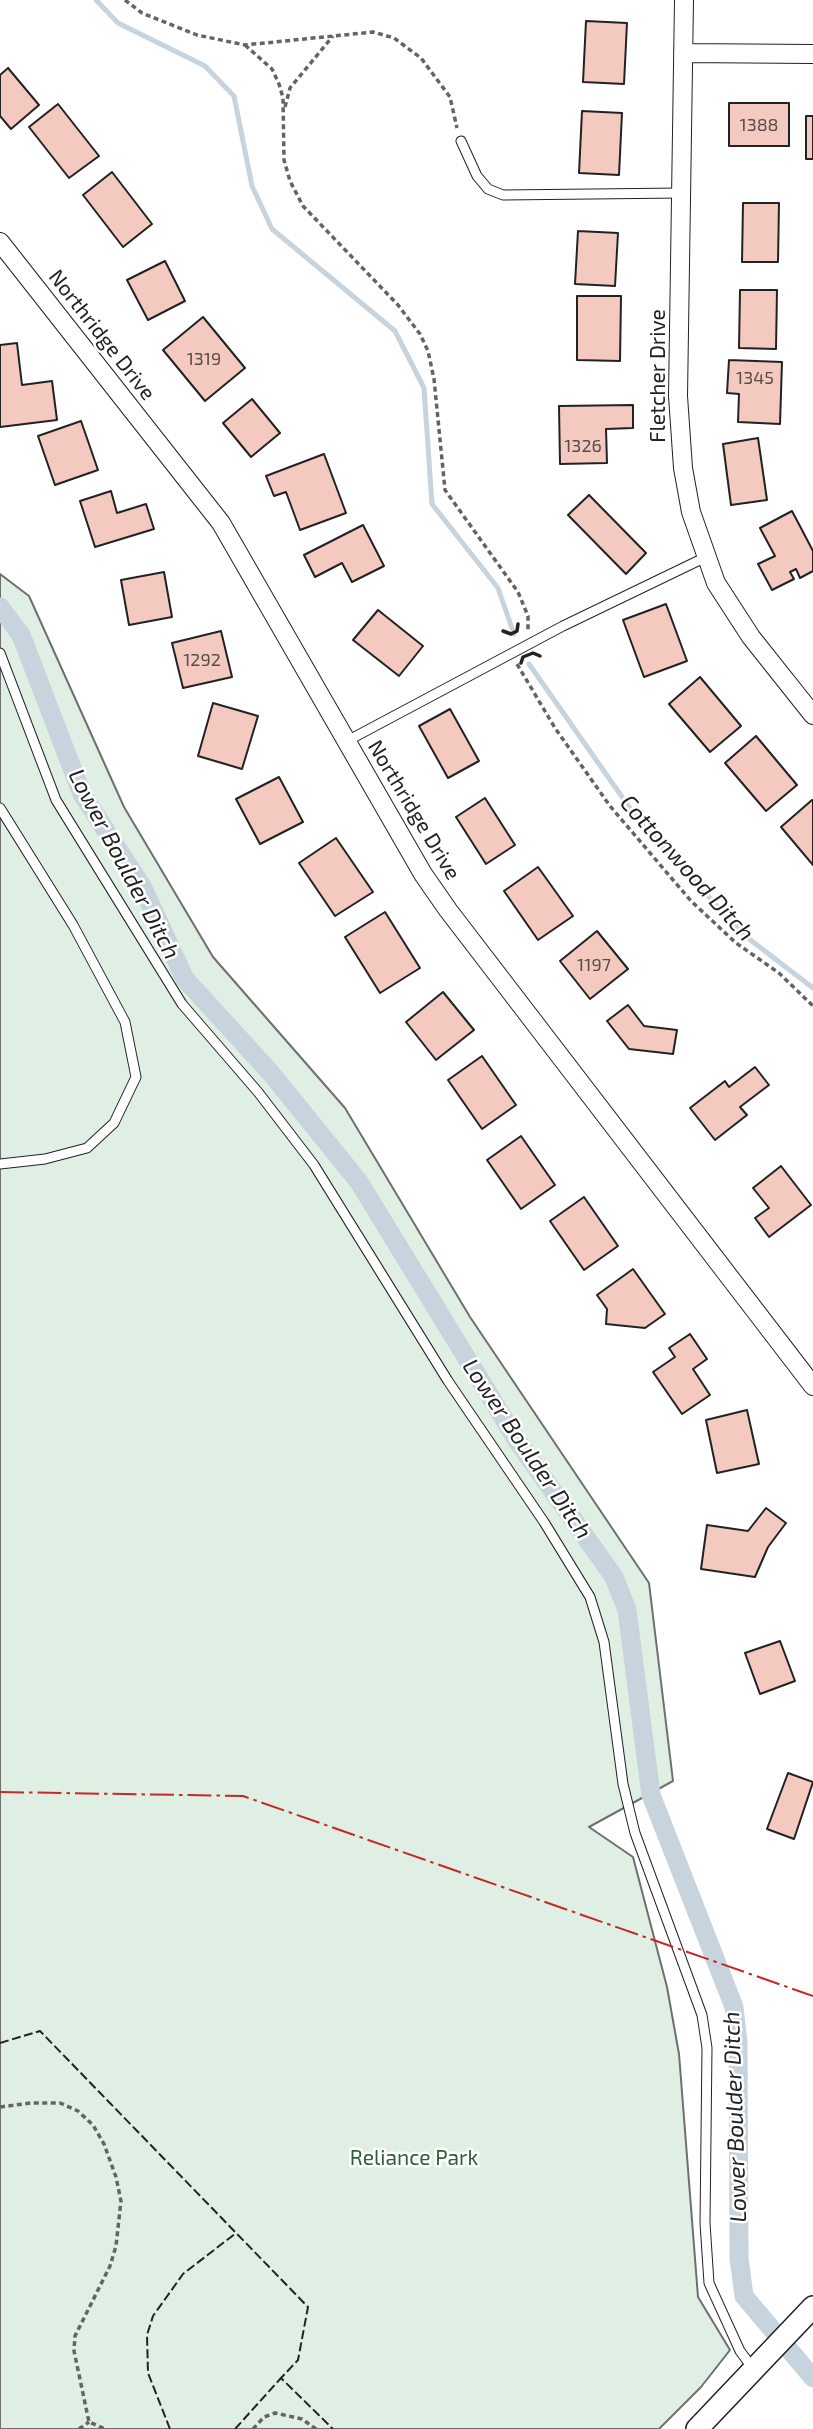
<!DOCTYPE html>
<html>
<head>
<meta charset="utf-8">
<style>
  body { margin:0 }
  canvas { display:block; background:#fff }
</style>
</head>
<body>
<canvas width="813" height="2429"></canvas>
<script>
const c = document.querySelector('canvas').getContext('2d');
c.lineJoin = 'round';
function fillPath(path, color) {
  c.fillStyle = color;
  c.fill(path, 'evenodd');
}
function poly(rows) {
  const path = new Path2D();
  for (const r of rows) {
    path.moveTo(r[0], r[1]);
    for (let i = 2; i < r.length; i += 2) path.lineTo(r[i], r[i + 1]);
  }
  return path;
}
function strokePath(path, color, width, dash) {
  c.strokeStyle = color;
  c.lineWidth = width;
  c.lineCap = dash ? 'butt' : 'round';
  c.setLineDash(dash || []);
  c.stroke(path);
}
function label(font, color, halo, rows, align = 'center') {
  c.font = font + ' "Exo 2",sans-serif';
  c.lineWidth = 5;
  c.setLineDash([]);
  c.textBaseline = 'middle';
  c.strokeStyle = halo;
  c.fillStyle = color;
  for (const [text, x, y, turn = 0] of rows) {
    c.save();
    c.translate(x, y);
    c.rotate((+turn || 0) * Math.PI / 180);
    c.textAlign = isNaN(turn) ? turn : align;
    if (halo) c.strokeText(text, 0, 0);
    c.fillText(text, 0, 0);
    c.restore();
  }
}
const green = poly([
  [0,574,29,596,124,807,213,957,345,1108,470,1317,649,1583,673,1781,589,1827,633,1857,667,1987,679,2054,698,2297,730,2350,701,2387,659,2429,0,2429,0,574]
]);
fillPath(green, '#e0efe3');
strokePath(green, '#6f6f6f', 2);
strokePath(poly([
  [96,0,118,23,205,66,234,96,252,186,272,229,395,331,424,388,432,504,498,588,514,634],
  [529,664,641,824,744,935,813,988]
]), '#c7d3dd', 5);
strokePath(poly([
  [0,607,21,635,82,794,143,888,185,979,270,1072,359,1182,518,1442,614,1577,627,1610,651,1795,734,2007,738,2043,739,2258,744,2296,813,2378]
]), '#c7d3dd', 19);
const building = poly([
  [586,21,627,23,624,84,583,82,586,21],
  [8,68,39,105,11,129,0,116,0,75,8,68],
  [729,103,789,103,789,146,729,146,729,103],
  [58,104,99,156,69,178,29,127,58,104],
  [582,111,622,113,619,175,579,173,582,111],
  [806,116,813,116,813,159,806,159,806,116],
  [112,172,152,224,123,247,83,195,112,172],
  [743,203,779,203,778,262,742,262,743,203],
  [578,231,618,233,615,286,575,284,578,231],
  [165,261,185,301,148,320,127,280,165,261],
  [740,290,777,290,776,349,739,348,740,290],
  [577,296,621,296,620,361,577,360,577,296],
  [203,317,245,368,205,401,163,350,203,317],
  [17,343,22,385,52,381,57,420,0,427,0,345,17,343],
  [729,360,782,362,780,424,738,422,739,394,727,393,729,360],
  [252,399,280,433,251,457,223,423,252,399],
  [633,405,633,428,606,429,607,463,560,464,559,406,633,405],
  [81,421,98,470,55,485,38,436,81,421],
  [758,438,767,500,731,505,723,444,758,438],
  [324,454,346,513,300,530,286,492,274,496,266,476,324,454],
  [111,491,117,513,146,504,154,529,95,547,80,501,111,491],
  [589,495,646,553,626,574,568,515,589,495],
  [792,511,813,551,813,571,800,578,796,569,790,572,794,579,772,590,758,564,775,556,760,528,792,511],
  [363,525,384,566,352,582,342,563,315,577,304,555,363,525],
  [164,572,172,617,129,625,121,580,164,572],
  [666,604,687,661,644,677,623,620,666,604],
  [378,610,423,646,399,676,353,640,378,610],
  [221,631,232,677,183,688,172,643,221,631],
  [700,677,741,726,710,752,669,704,700,677],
  [213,703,258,716,242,769,198,756,213,703],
  [450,709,479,761,448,778,419,726,450,709],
  [756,736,797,785,766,811,725,763,756,736],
  [279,777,303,822,260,844,236,799,279,777],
  [485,798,515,845,486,864,456,817,485,798],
  [812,800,813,801,813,865,781,827,812,800],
  [336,838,373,892,335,916,299,863,336,838],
  [538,867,573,916,538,940,504,891,538,867],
  [385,912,420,968,380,993,345,937,385,912],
  [597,931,628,969,590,999,560,961,597,931],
  [443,992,474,1030,436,1060,406,1022,443,992],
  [628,1005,644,1026,677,1030,673,1054,629,1049,607,1021,628,1005],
  [482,1056,516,1105,482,1129,448,1080,482,1056],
  [755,1067,769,1085,740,1107,747,1115,715,1140,690,1108,725,1081,729,1087,755,1067],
  [521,1136,555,1185,521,1209,487,1160,521,1136],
  [781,1166,811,1205,769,1237,755,1218,769,1208,753,1188,781,1166],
  [584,1197,618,1246,584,1270,550,1221,584,1197],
  [633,1269,665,1314,645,1328,606,1324,607,1309,597,1295,633,1269],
  [690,1334,707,1359,693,1369,710,1395,682,1414,653,1372,675,1357,669,1348,690,1334],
  [747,1410,759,1464,717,1473,706,1420,747,1410],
  [766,1508,786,1523,768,1547,755,1577,701,1569,707,1525,748,1531,766,1508],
  [780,1641,795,1681,760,1694,745,1653,780,1641],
  [788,1773,813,1782,794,1839,767,1829,788,1773]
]);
fillPath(building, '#f3c9c0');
strokePath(building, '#222', 2);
const service = poly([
  [461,141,477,176,488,189,503,195,681,193],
  [0,653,56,800,182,1004,258,1092,314,1165,448,1381,544,1522,590,1597,604,1642,623,1784,635,1833,702,2015,707,2048,705,2223,709,2283,740,2351,754,2370],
  [347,741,563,626,706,557],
  [0,808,73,925,125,1022,136,1077,114,1123,87,1148,45,1159,0,1164]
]);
const minor = poly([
  [684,0,678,396,683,468,691,512,716,583,751,637,813,715],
  [683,53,813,54],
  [0,242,221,523,423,874,448,910,813,1386]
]);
const tertiary = poly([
  [697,2429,813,2307]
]);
strokePath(service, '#222', 11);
strokePath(minor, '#222', 20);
strokePath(tertiary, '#222', 24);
strokePath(poly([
  [125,0,142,13,197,35,245,45,373,32,394,38,421,58,450,97,457,128],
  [245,45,272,69,279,84,283,98,284,160,290,181,303,206,398,305,420,334,428,351,434,379,445,490,518,592,528,616,528,630],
  [285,107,290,88,333,36],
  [517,664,555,728,610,806,691,901,736,943,779,973,813,1006],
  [0,2107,31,2103,60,2103,78,2111,93,2125,104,2144,116,2177,121,2201,116,2246,110,2266,75,2336,74,2351,89,2422,105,2429],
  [79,2429,89,2422],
  [253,2429,264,2417,275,2413,302,2419,316,2429]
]), '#646464', 3.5, [5, 3.5]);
strokePath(service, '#fff', 9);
strokePath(minor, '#fff', 18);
strokePath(tertiary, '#fff', 21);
strokePath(poly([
  [0,2043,40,2031,308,2307,298,2360,281,2378,333,2429],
  [170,2429,148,2373,147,2335,153,2316,183,2274,236,2233],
  [235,2429,281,2378]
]), '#222', 2, [9, 3.5]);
strokePath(poly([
  [503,631,511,634,517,631,518,624],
  [521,663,523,657,533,653,540,656]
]), '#222', 3.5);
strokePath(poly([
  [0,1792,243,1796,813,1996]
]), '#c62828', 2, [24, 5, 3.5, 5]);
label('18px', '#564c4a', null, [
  ["1388",759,125],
  ["1319",204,359],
  ["1345",755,378],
  ["1326",583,446],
  ["1292",202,660],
  ["1197",594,965]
]);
label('21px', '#222', '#fff', [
  ["Northridge Drive",102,335,52],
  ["Fletcher Drive",658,376,-90],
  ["Northridge Drive",414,810,59]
]);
label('21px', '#2f5e38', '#fff', [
  ["Reliance Park",414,2158]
]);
label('italic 23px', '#222', '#fff', [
  ["Lower Boulder Ditch",124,864,62],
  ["Cottonwood Ditch",687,868,48],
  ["Lower Boulder Ditch",527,1449,56],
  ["Lower Boulder Ditch",735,2117,-92]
]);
</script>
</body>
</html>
